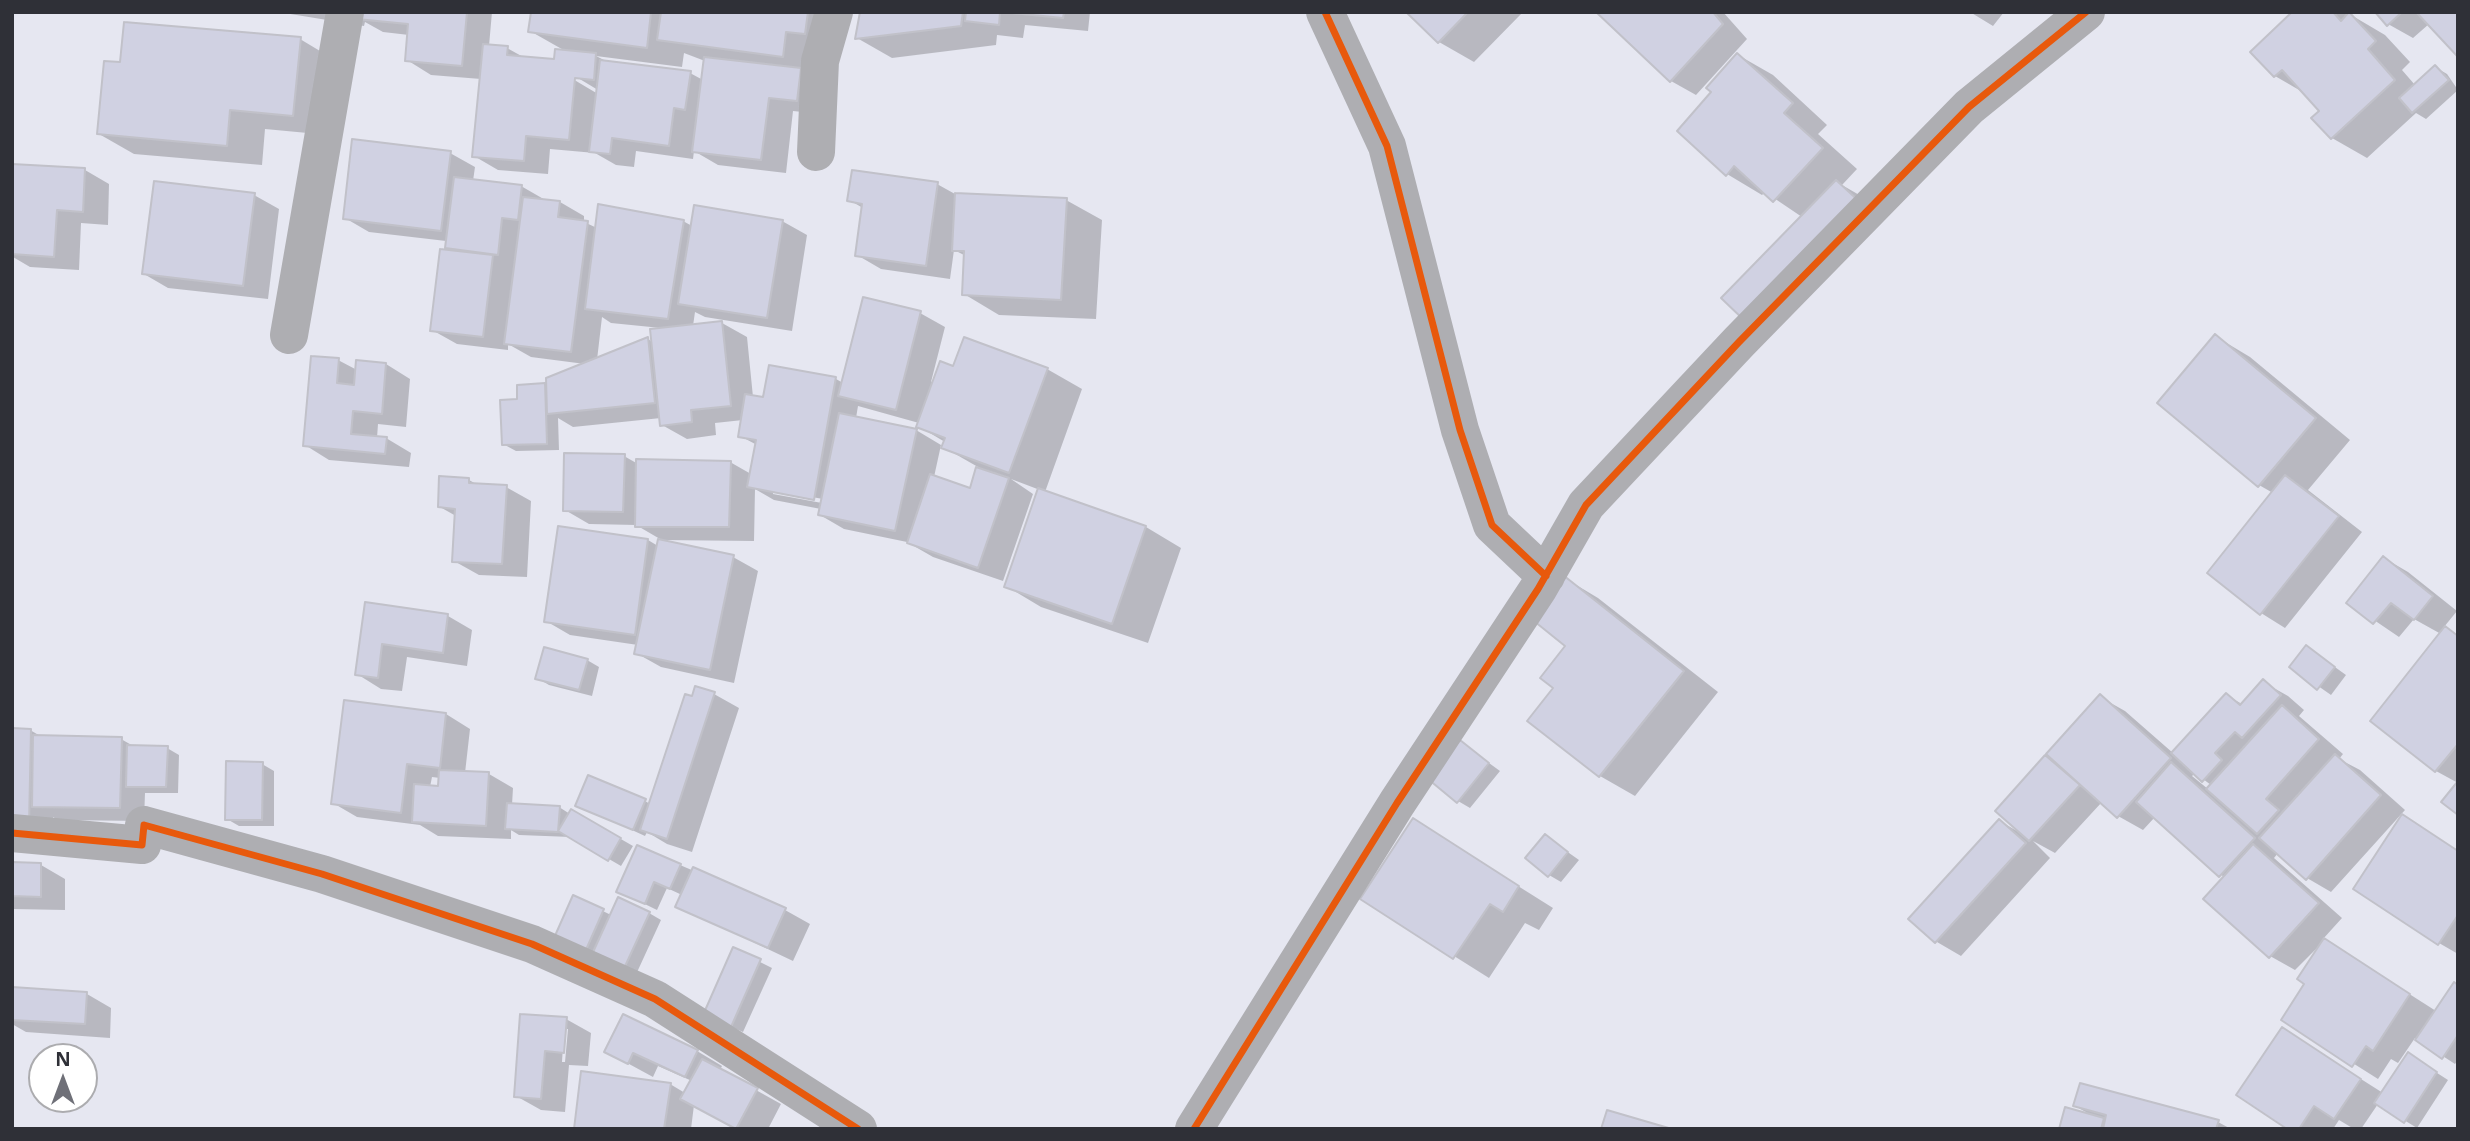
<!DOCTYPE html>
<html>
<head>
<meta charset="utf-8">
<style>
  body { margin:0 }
  #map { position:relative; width:2470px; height:1141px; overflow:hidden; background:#e6e7f1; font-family:"Noto Sans",sans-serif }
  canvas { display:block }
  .frame { position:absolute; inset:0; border:14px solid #2f3037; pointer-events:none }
  .north { position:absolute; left:28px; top:1043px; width:70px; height:70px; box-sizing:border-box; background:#fff; border:2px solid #acacaf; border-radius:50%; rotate:0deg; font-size:19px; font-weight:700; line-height:28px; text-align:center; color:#2f3037 }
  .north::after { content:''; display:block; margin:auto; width:24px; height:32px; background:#6f7078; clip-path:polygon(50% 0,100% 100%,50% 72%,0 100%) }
</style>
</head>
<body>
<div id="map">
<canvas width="2470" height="1141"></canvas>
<div class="frame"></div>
<div class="north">N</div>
</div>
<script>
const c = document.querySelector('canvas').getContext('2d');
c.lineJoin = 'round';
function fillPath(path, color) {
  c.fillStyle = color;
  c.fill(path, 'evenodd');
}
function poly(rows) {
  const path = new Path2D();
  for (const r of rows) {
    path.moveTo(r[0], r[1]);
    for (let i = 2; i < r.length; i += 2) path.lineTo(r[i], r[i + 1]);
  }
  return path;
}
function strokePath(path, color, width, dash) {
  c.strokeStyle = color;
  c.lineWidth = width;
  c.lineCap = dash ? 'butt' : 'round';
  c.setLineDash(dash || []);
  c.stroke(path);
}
fillPath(poly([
  [278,12,492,12,489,46,507,48,525,58,556,61,567,52,530,31,532,12,845,12,821,114,793,111,786,173,718,165,694,151,693,159,636,151,634,167,616,165,595,153,550,149,548,174,498,170,474,156,481,79,431,75,407,60,409,35,383,32,365,22,364,26],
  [684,53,705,61,703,80,690,73,608,62,596,56,682,67],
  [568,72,598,90,598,94,566,75],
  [861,12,1090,12,1088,31,1025,25,1023,38,997,35,996,45,892,58,857,38],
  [1409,12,1523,12,1474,62,1439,42],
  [1599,12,1723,12,1747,39,1696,95,1671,81],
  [1970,12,2004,12,1993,26],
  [2295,12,2346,12,2385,35,2410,62,2402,70,2415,85,2435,67,2447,74,2458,90,2426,119,2416,113,2367,158,2332,138,2322,111,2306,94,2275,76],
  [2378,12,2458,12,2429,24,2413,38,2388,24],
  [300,39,335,60,329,135,265,129,262,165,134,154,99,134,122,64],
  [1738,55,1773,75,1827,125,1818,134,1857,169,1842,185,1861,196,1802,217,1765,192,1762,195,1727,174,1713,92],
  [450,153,475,167,473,181,521,186,547,201,560,202,584,216,584,222,597,228,683,221,692,226,782,221,807,235,792,331,705,317,695,312,693,326,722,323,747,337,753,397,764,399,836,379,843,383,920,313,945,327,931,382,954,368,1047,369,1082,389,1045,492,1146,527,1181,548,1148,643,1041,607,1006,586,1040,490,1011,479,1033,494,1003,581,933,557,907,542,844,529,820,515,821,509,774,500,755,489,754,541,660,540,733,557,758,571,734,683,661,667,636,653,638,645,570,635,546,621,559,528,648,540,658,546,660,539,636,525,589,524,565,510,624,456,638,464,730,462,751,474,757,445,740,436,743,420,715,423,716,435,687,439,662,425,661,418,573,427,558,418,559,450,516,451,503,444,519,401,585,364,531,357,508,344,508,350,457,344,432,330,446,241,369,232,345,218],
  [602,317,611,323,661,328,654,343,648,339,597,360],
  [858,406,919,423,918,426,945,442,943,447,978,467,971,490,934,477,941,445,916,430,856,418],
  [773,490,823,499,822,503,773,494],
  [12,166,85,170,109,184,108,225,81,223,79,270,30,267,13,257,12,278],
  [937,184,955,194,1066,200,1102,220,1096,319,999,315,964,294,966,256,954,250,950,279,881,269,857,255,863,208,849,200],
  [254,195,279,209,268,299,168,288,144,274],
  [2215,336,2250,357,2350,440,2308,490,2362,532,2285,628,2261,613,2273,493,2259,485],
  [338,360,357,370,386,364,410,379,406,427,378,424,377,438,386,438,411,453,409,467,329,460,305,445],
  [469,480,478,485,506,487,531,501,527,577,479,575,454,561,456,516,440,507],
  [2384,558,2408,572,2457,611,2444,627,2458,635,2458,783,2436,771,2372,720,2441,634,2414,619,2399,637,2349,603],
  [1563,577,1598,598,1718,692,1635,796,1600,776,1556,688,1568,646],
  [367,604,448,616,472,630,467,666,407,657,402,691,381,689,357,674],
  [2307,647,2346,675,2331,695,2291,667],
  [587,660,599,667,592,696,549,685,537,678],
  [2263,682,2288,696,2304,710,2299,716,2343,754,2339,759,2360,770,2405,810,2331,892,2307,878,2278,853,2274,858,2342,918,2323,939,2436,1011,2458,987,2458,1060,2455,1064,2415,1038,2398,1063,2391,1059,2378,1079,2283,1019,2307,983,2323,942,2295,970,2270,956,2225,878,2155,817,2143,830,2118,816,2102,802,2055,853,2033,841,2050,858,1961,956,1937,942,1911,919,2000,821,2022,834,1998,810,2100,697,2125,711,2173,753,2226,695,2242,704],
  [2195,773,2211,785,2208,789,2192,776],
  [714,694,739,708,692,852,667,844,647,832,645,836,577,805,645,801,650,804,693,698],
  [446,714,470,729,465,773,489,774,513,788,512,805,559,807,570,814,572,811,633,846,621,866,571,837,519,835,511,830,511,839,438,836,420,825,357,817,333,803],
  [432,777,440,778,439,788,430,787],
  [30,730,42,737,121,739,135,747,167,748,179,755,178,793,145,793,144,821,58,820,53,817,53,838,12,837],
  [1460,742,1500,771,1470,808,1458,801],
  [262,764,274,771,274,826,239,826,227,819],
  [1413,820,1553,908,1539,930,1525,923,1489,978,1362,898],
  [2427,831,2458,851,2458,954,2439,943],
  [1545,836,1579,860,1561,882,1549,875],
  [12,864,41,865,65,879,65,910,12,909],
  [680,865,785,910,810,924,793,961,677,906,682,895,667,888,657,910,618,891],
  [574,897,611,915,649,913,661,920,633,981,556,937],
  [734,949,772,968,743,1032,717,1021],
  [12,989,87,994,111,1008,110,1038,26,1032,12,1024],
  [522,1016,566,1019,591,1033,588,1066,569,1065,565,1112,541,1110,516,1096],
  [564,1029,568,1029,565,1062,562,1062],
  [2282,1029,2383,1093,2420,1062,2448,1080,2417,1128,2378,1104,2361,1129,2354,1129,2339,1120,2333,1129,2290,1129],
  [697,1051,722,1066,720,1070,781,1104,768,1129,737,1129,694,1105,691,1129,575,1129,670,1084,685,1093,692,1081,658,1066,653,1077,607,1052],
  [2075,1106,2218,1122,2231,1129,2061,1129,2091,1115]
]), '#0003');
const building = poly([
  [357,12,467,12,462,66,405,61,408,24,357,19,357,12],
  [531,12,651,12,647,48,528,32,531,12],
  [661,12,808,12,805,34,786,32,783,57,657,40,661,12],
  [860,12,963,12,961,26,855,39,860,12],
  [966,12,1000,12,999,25,965,21,966,12],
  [1003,12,1064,12,1063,18,1003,12],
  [1406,12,1468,12,1438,43,1406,12],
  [1596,12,1713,12,1723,24,1670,82,1596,12],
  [2292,12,2333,12,2341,21,2349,12,2376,41,2368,49,2395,80,2331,139,2311,118,2319,111,2282,70,2274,77,2250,52,2292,12],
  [2375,12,2402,12,2387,26,2375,12],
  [2416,12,2458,12,2458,57,2416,12],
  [124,22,301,37,293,116,230,110,227,146,97,134,104,61,120,62,124,22],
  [483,44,508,46,507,55,554,59,555,49,596,53,594,80,575,78,569,140,526,136,524,161,472,157,483,44],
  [1737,53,1793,103,1784,113,1823,148,1773,202,1734,166,1726,176,1677,131,1711,92,1706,88,1737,53],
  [704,57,801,68,797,101,769,98,761,160,692,152,704,57],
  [600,60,691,71,685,110,674,108,669,146,612,138,610,154,589,152,600,60],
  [2435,65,2449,80,2412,113,2399,98,2435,65],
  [352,139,451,151,441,231,343,219,352,139],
  [12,164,85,168,83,212,57,210,54,257,12,254,12,164],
  [852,170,938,182,926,266,855,256,862,204,847,201,852,170],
  [454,177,522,185,518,220,502,218,498,255,445,248,454,177],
  [1836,180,1862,204,1746,322,1721,298,1836,180],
  [154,181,255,193,243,286,142,274,154,181],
  [955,193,1067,198,1061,300,962,295,964,251,952,251,955,193],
  [523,197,560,201,558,217,588,221,571,352,504,344,523,197],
  [598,204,684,220,668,319,585,309,598,204],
  [694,205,783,220,767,318,678,304,694,205],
  [440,249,493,255,483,337,430,331,440,249],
  [863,297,921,311,896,410,838,396,863,297],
  [722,321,731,406,691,410,692,422,660,426,650,329,722,321],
  [2215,334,2316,418,2258,487,2157,403,2215,334],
  [648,337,655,403,547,414,546,378,648,337],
  [964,337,1048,368,1009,473,941,448,945,438,916,427,940,361,953,366,964,337],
  [311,356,339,358,337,383,354,385,356,360,386,363,382,414,353,411,351,434,387,437,385,454,303,446,311,356],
  [769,365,836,377,814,500,747,487,756,440,738,437,745,394,763,397,769,365],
  [545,383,547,444,502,445,500,400,517,399,517,385,545,383],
  [839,413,917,429,895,531,818,515,839,413],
  [564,453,625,454,623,512,563,511,564,453],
  [636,459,731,461,729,527,635,527,636,459],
  [976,467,1009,478,978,568,907,543,930,474,970,488,976,467],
  [2285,475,2339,516,2260,615,2207,573,2285,475],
  [439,476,469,478,469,483,507,485,502,564,452,562,455,509,438,507,439,476],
  [1038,488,1146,526,1112,624,1004,587,1038,488],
  [558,526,648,539,635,635,544,622,558,526],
  [658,539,734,555,710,670,634,654,658,539],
  [2383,556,2433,596,2414,620,2391,603,2373,624,2346,603,2383,556],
  [1563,575,1684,671,1599,777,1527,721,1553,688,1540,678,1565,646,1529,617,1563,575],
  [365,602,448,614,443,653,382,644,378,678,355,675,365,602],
  [2445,626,2458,636,2458,744,2435,772,2370,721,2445,626],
  [2306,645,2335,667,2317,690,2289,667,2306,645],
  [544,647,588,659,579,690,535,679,544,647],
  [2263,679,2281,695,2242,738,2235,732,2215,753,2222,760,2202,782,2171,753,2226,693,2240,705,2263,679],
  [695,686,715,692,667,839,640,830,685,694,692,696,695,686],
  [2100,694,2171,758,2117,818,2046,754,2100,694],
  [344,700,446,713,440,768,407,764,401,813,331,804,344,700],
  [2282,705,2319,739,2266,799,2279,810,2257,834,2206,789,2282,705],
  [12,728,31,729,29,825,12,825,12,728],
  [33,735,122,737,120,808,32,807,33,735],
  [1460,740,1489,763,1457,803,1428,779,1460,740],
  [127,745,168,746,166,787,126,787,127,745],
  [2335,754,2381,795,2306,880,2259,838,2335,754],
  [2045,755,2080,785,2029,841,1995,811,2045,755],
  [226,761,263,762,262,820,225,820,226,761],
  [2171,762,2255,838,2219,877,2136,802,2171,762],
  [439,770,489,772,486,826,412,822,414,784,438,786,439,770],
  [588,775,646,799,633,830,575,806,588,775],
  [2458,781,2458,815,2441,802,2458,781],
  [507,803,560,806,558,832,505,829,507,803],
  [571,809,621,838,608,861,558,831,571,809],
  [2402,814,2458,851,2458,915,2438,945,2353,889,2402,814],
  [1413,818,1519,886,1503,912,1490,904,1453,959,1360,899,1413,818],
  [1999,819,2026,843,1935,943,1908,919,1999,819],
  [1545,834,1568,852,1548,877,1525,858,1545,834],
  [2253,844,2319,903,2269,958,2203,899,2253,844],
  [637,845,681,864,670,889,654,882,645,904,616,892,637,845],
  [12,862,41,863,41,897,12,896,12,862],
  [693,867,786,908,768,948,675,907,693,867],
  [573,895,604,909,585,952,554,938,573,895],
  [618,897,650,912,621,975,589,961,618,897],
  [2324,938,2410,994,2373,1051,2366,1046,2352,1067,2281,1020,2304,984,2297,979,2324,938],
  [733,947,761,959,731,1027,703,1015,733,947],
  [2454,982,2458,985,2458,1035,2442,1059,2415,1040,2454,982],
  [12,987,87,992,85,1024,12,1020,12,987],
  [520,1014,567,1017,564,1053,545,1051,541,1099,514,1097,520,1014],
  [623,1014,698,1050,685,1077,633,1053,628,1064,604,1052,623,1014],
  [2282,1027,2361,1079,2334,1119,2314,1106,2299,1129,2287,1129,2236,1095,2282,1027],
  [2408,1052,2437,1072,2404,1123,2374,1103,2408,1052],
  [702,1059,758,1088,736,1129,680,1099,702,1059],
  [581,1071,671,1083,664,1129,574,1129,581,1071],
  [2080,1083,2219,1120,2216,1129,2103,1129,2106,1115,2073,1106,2080,1083],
  [2065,1107,2104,1118,2101,1129,2059,1129,2065,1107],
  [1607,1110,1672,1129,1601,1129,1607,1110]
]);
fillPath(building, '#d0d1e2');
strokePath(building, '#c1c1c9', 2);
strokePath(poly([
  [1325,12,1387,146,1460,430,1492,525,1546,576],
  [816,152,820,61,834,12],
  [289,335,345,12],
  [12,833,142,845,144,825,322,874,532,944,655,999,858,1129],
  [1194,1129,1397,803,1538,589,1586,505,1739,342,1969,107,2086,12]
]), '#aeaeb2', 38);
strokePath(poly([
  [1325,12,1387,146,1460,430,1492,525,1546,576],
  [12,833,142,845,144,825,322,874,532,944,655,999,858,1129],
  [1194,1129,1397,803,1538,589,1586,505,1739,342,1969,107,2086,12]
]), '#e8590c', 7);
</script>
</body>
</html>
